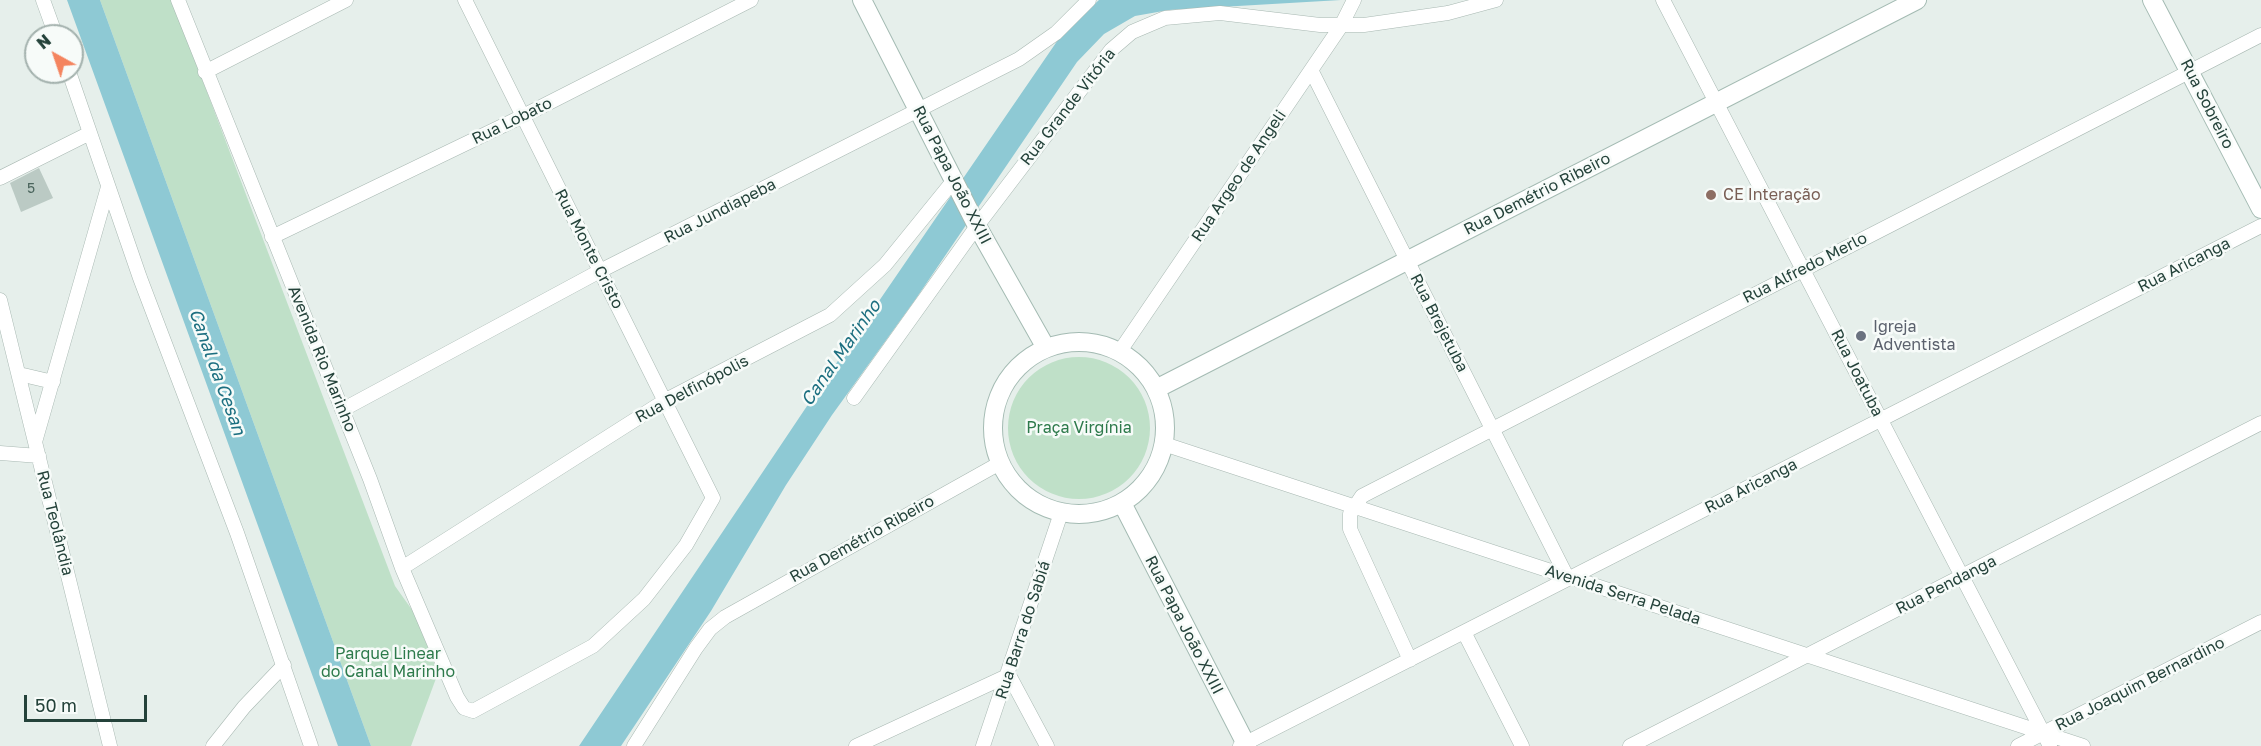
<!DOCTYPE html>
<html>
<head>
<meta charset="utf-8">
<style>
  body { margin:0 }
  #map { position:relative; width:2261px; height:746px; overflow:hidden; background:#e6efeb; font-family:"Golos Text",sans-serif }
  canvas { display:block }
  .north { position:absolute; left:24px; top:24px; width:60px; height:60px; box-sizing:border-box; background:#f7fbf9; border:2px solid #a3b1ad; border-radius:50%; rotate:320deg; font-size:16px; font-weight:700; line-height:24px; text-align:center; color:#24423a }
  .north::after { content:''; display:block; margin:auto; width:21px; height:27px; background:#f4845f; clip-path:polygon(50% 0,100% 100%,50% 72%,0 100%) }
  .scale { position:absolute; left:24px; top:695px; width:123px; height:27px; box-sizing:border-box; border:3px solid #24423a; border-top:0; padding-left:8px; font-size:18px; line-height:21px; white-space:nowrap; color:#24423a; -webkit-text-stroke:4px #f7fbf9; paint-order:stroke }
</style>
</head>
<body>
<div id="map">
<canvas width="2261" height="746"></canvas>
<div class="north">N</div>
<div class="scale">50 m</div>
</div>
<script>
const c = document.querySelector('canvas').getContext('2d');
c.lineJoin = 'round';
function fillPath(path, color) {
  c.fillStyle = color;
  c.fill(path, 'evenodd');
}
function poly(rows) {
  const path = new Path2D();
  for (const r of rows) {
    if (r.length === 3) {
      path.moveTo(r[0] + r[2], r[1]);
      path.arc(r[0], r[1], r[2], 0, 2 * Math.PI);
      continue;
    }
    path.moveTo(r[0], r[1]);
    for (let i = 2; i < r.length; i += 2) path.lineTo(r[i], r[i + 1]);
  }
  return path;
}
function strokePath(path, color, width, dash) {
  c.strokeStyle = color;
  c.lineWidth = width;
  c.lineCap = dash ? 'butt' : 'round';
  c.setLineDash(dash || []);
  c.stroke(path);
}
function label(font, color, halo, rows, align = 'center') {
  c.font = font + ' "Golos Text",sans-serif';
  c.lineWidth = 5;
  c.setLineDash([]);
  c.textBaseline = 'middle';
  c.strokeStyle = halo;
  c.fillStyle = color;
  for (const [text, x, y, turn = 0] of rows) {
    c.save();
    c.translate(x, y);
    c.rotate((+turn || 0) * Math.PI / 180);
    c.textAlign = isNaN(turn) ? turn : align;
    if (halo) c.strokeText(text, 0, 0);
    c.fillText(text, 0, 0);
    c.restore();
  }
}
fillPath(poly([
  [100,0,172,0,395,586,415,614,438,673,411,746,371,746],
  [1079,428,71]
]), '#bfe0c8');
fillPath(poly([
  [67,0,100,0,371,746,338,746],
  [1099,0,1341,0,1169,10,1135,16,1104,34,1077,62,915,300,832,415,786,485,711,611,621,746,579,746,807,406,1062,34]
]), '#8ec9d4');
fillPath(poly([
  [39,168,53,198,21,212,10,183]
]), '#bbcac4');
const street = poly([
  [43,0,56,36],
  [178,0,370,479,402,568,457,697,464,708,473,711,593,646,644,599,686,545,713,498,465,0],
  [1663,0,2050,746],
  [1311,70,1567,577],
  [69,72,140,278,237,533,311,746],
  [205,72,346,0],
  [0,178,90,133],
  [272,237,523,116,751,0],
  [0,300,110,746],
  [1120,351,1341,26,1354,0],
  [19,374,53,382],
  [854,398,977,226,1111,50,1132,32,1165,18,1220,13,1320,25,1364,25,1448,13,1496,0],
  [342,410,600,271,1019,59,1056,33,1089,0],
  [35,442,108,187],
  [1164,444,2083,746],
  [0,453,39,456],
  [402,568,666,400,830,315,885,265,954,180],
  [1464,632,1522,746],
  [1410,660,1350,529,1350,514,1362,496,2261,35],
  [213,746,244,707,284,665],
  [634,746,696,648,710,629,725,617,1000,463],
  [856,746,1009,675,1047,746],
  [983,746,1061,513],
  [1240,746,2261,226],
  [1630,746,2261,423],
  [2018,746,2261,622]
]);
const secondary = poly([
  [862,0,977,226,1046,348],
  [2152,0,2261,209],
  [1079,428,86],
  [1156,389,1917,0],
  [1122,503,1247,746]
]);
strokePath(street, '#a8b8b2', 15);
strokePath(secondary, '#a4bbb3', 20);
strokePath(street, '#fff', 14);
strokePath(secondary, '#fff', 18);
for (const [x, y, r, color] of [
  [1711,195,6,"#8d6e63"],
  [1861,336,6,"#6b7280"]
]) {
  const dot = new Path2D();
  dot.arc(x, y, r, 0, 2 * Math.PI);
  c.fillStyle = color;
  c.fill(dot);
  strokePath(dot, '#f7fbf9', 2);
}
label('14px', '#4a645c', null, [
  ["5",31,189]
]);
label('16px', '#24423a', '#f7fbf9', [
  ["Rua Sobreiro",2207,104,63],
  ["Rua Grande Vitória",1068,107,-52],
  ["Rua Lobato",512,121,-26],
  ["Rua Papa João XXIII",952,175,63],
  ["Rua Argeo de Angeli",1239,176,-56],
  ["Rua Demétrio Ribeiro",1537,194,-27],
  ["Rua Jundiapeba",720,211,-27],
  ["Rua Monte Cristo",589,249,63],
  ["Rua Aricanga",2184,265,-27],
  ["Rua Alfredo Merlo",1805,268,-27],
  ["Rua Brejetuba",1439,323,63],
  ["Avenida Rio Marinho",322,359,68],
  ["Rua Joatuba",1857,373,63],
  ["Rua Delfinópolis",692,389,-28],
  ["Rua Aricanga",1751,486,-27],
  ["Rua Teolândia",55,523,76],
  ["Rua Demétrio Ribeiro",862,539,-29],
  ["Rua Pendanga",1946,585,-27],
  ["Avenida Serra Pelada",1623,595,18],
  ["Rua Papa João XXIII",1184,625,63],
  ["Rua Barra do Sabiá",1023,630,-72],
  ["Rua Joaquim Bernardino",2140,684,-27]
]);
label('16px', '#785e54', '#f7fbf9', [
  ["CE Interação",1723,195]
], 'left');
label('16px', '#5b616d', '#f7fbf9', [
  ["Igreja",1873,327],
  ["Adventista",1873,345]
], 'left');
label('16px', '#2d7a4b', '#f7fbf9', [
  ["Praça Virgínia",1079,428],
  ["Parque Linear",388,654],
  ["do Canal Marinho",388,672]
]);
label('italic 18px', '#1c6f80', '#f7fbf9', [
  ["Canal Marinho",841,353,-55],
  ["Canal da Cesan",217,372,70]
]);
</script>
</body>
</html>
